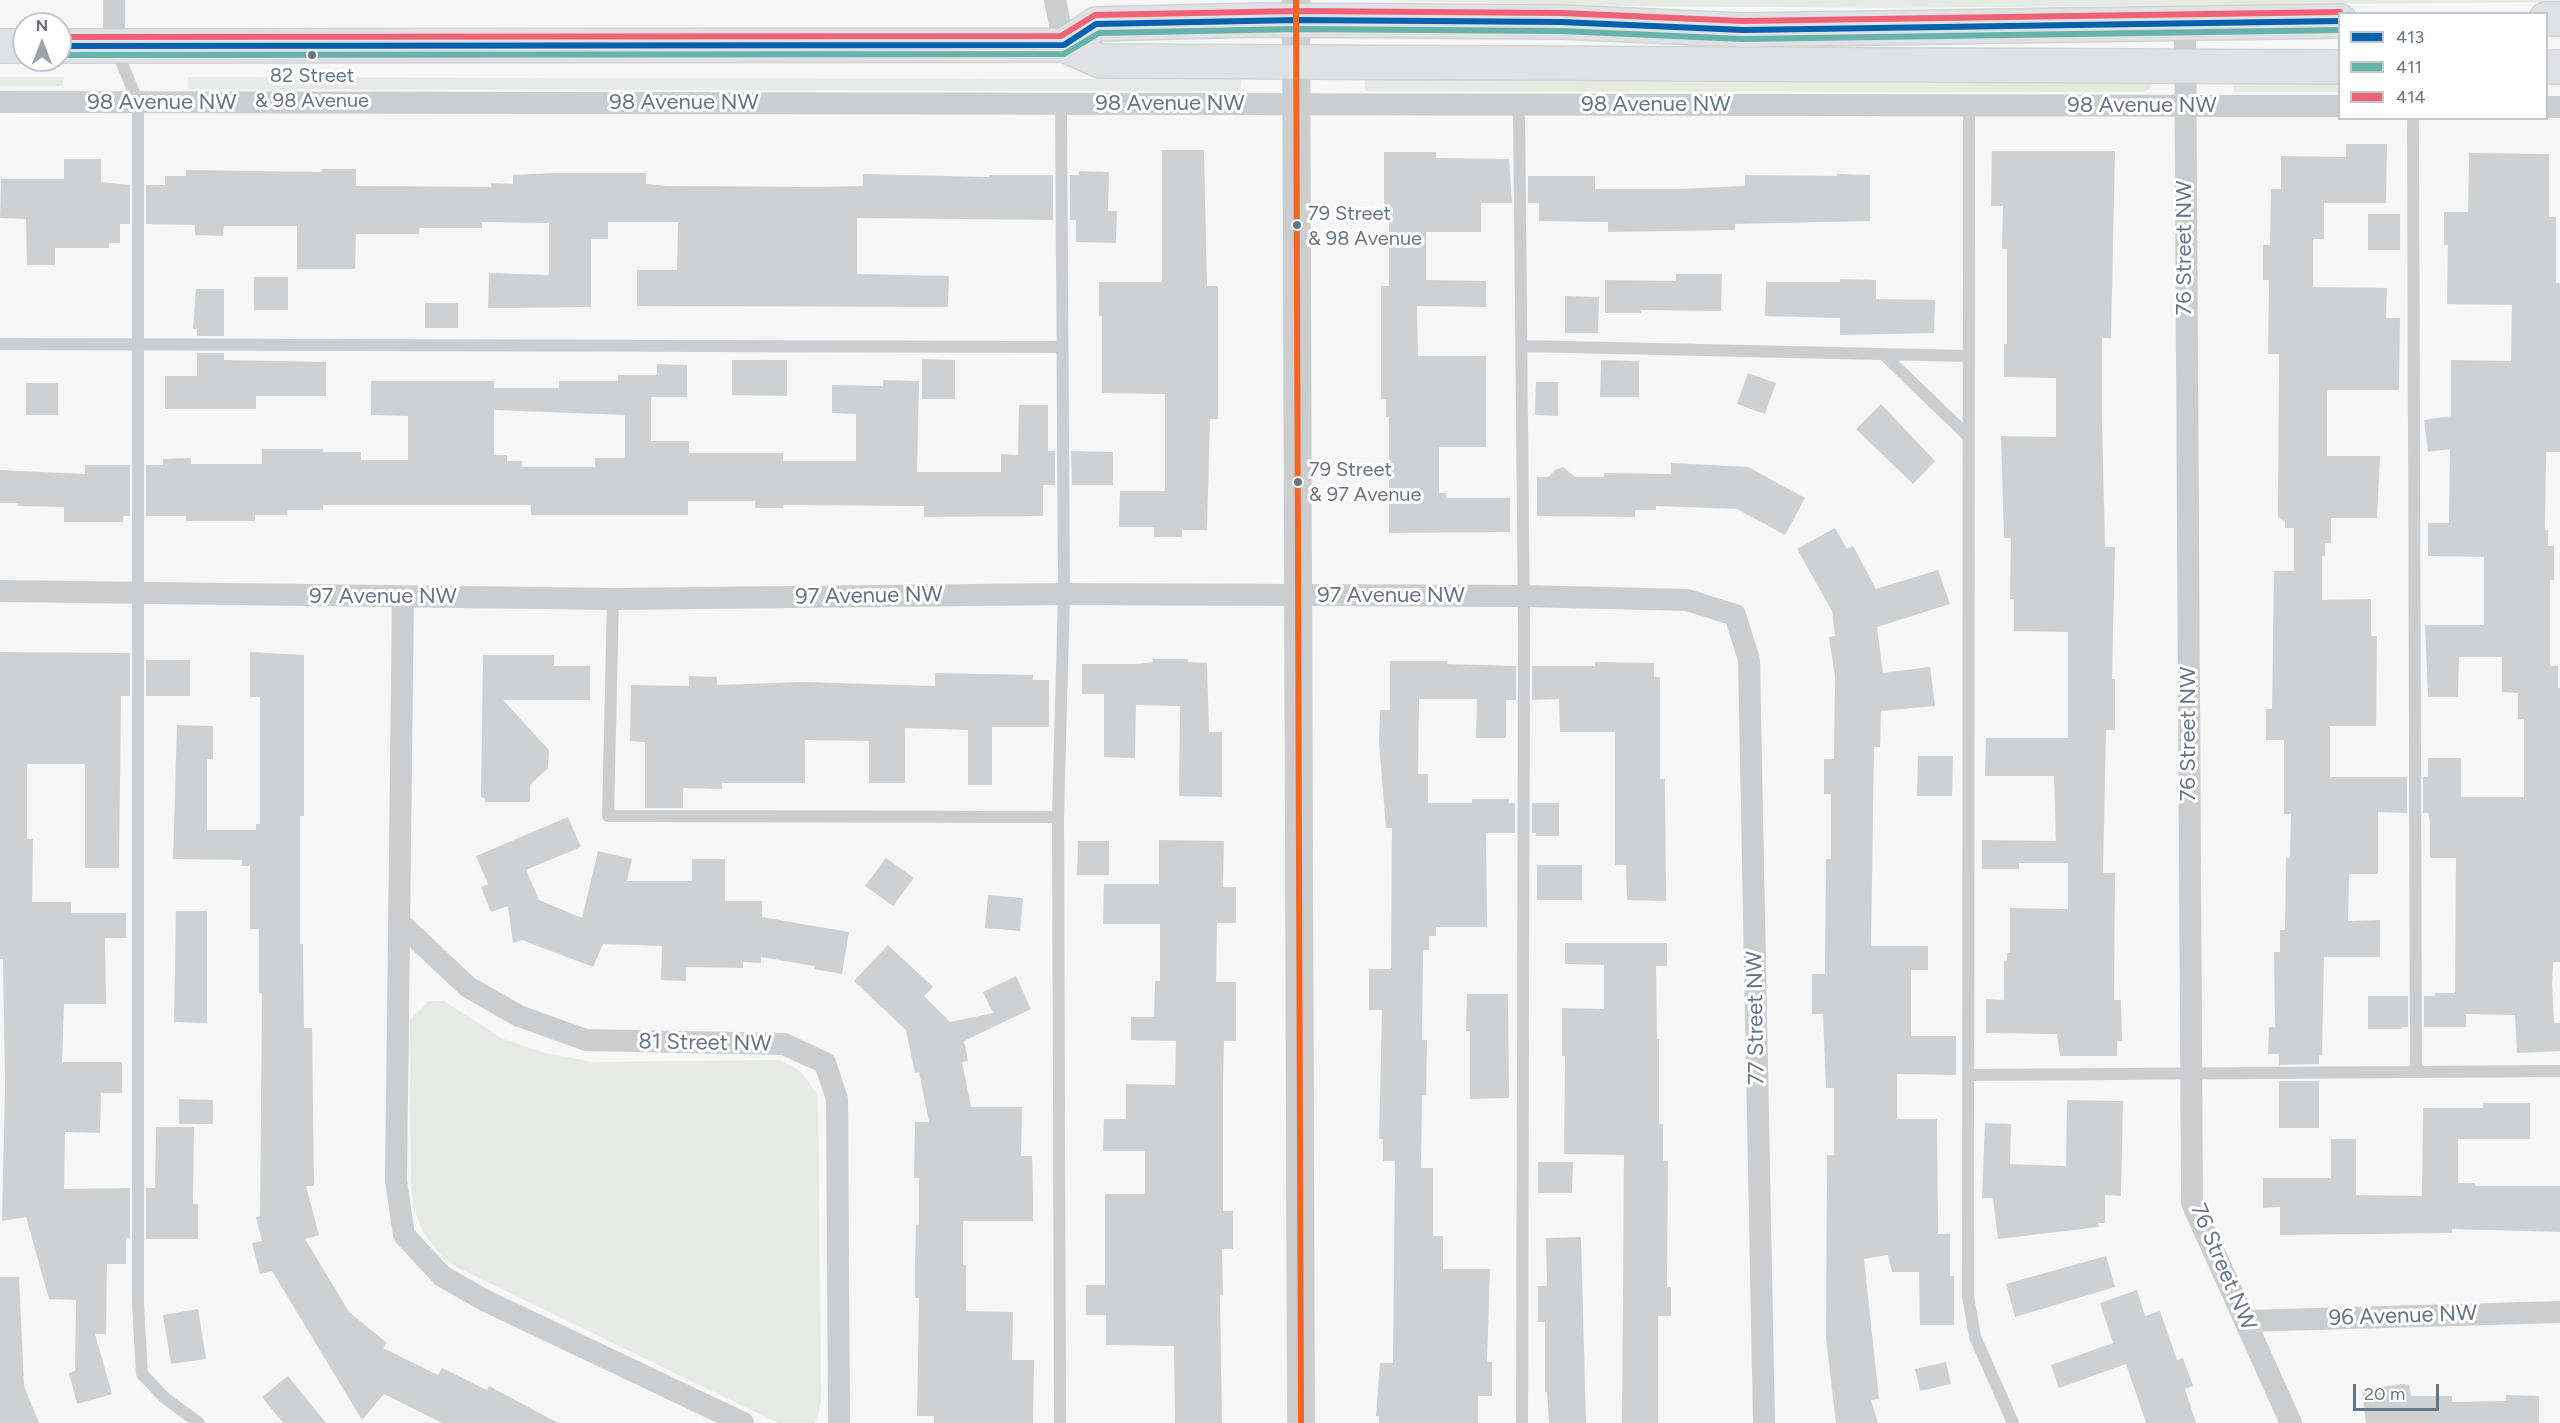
<!DOCTYPE html>
<html>
<head>
<meta charset="utf-8">
<style>
  body { margin:0 }
  #map { position:relative; width:2560px; height:1423px; overflow:hidden; background:#f6f6f6; font-family:Figtree,sans-serif }
  canvas { display:block }
  .legend { position:absolute; left:2338px; top:12px; width:210px; height:108px; box-sizing:border-box; background:#fff; border:2px solid #c2c7ce; margin:0; padding:8px 10px; list-style:none; font-size:18px; color:#677485 }
  .legend li { display:flex; align-items:center; gap:12px; height:30px }
  .legend b { width:30px; border:2px solid #c2c7ce }
  .north { position:absolute; left:12px; top:12px; width:60px; height:60px; box-sizing:border-box; background:#fff; border:2px solid #c2c7ce; border-radius:50%; rotate:0deg; font-size:16px; font-weight:700; line-height:24px; text-align:center; color:#677485 }
  .north::after { content:''; display:block; margin:auto; width:21px; height:27px; background:#99a2ad; clip-path:polygon(50% 0,100% 100%,50% 72%,0 100%) }
  .scale { position:absolute; left:2353px; top:1384px; width:86px; height:27px; box-sizing:border-box; border:3px solid #677485; border-top:0; padding-left:8px; font-size:18px; line-height:21px; white-space:nowrap; color:#677485; -webkit-text-stroke:4px #fff; paint-order:stroke }
</style>
</head>
<body>
<div id="map">
<canvas width="2560" height="1423"></canvas>
<ul class="legend">
<li><b style="height:8px;background:#0062ad"></b>413</li>
<li><b style="height:8px;background:#68b2ac"></b>411</li>
<li><b style="height:8px;background:#ef6278"></b>414</li>
</ul>
<div class="north">N</div>
<div class="scale">20 m</div>
</div>
<script>
const c = document.querySelector('canvas').getContext('2d');
c.lineJoin = 'round';
function fillPath(path, color) {
  c.fillStyle = color;
  c.fill(path, 'evenodd');
}
function poly(rows) {
  const path = new Path2D();
  for (const r of rows) {
    path.moveTo(r[0], r[1]);
    for (let i = 2; i < r.length; i += 2) path.lineTo(r[i], r[i + 1]);
  }
  return path;
}
function strokePath(path, color, width, dash) {
  c.strokeStyle = color;
  c.lineWidth = width;
  c.lineCap = dash ? 'butt' : 'round';
  c.setLineDash(dash || []);
  c.stroke(path);
}
function label(font, color, halo, rows, align = 'center') {
  c.font = font + ' Figtree,sans-serif';
  c.lineWidth = 6;
  c.setLineDash([]);
  c.textBaseline = 'middle';
  c.strokeStyle = halo;
  c.fillStyle = color;
  for (const [text, x, y, turn = 0] of rows) {
    c.save();
    c.translate(x, y);
    c.rotate((+turn || 0) * Math.PI / 180);
    c.textAlign = isNaN(turn) ? turn : align;
    if (halo) c.strokeText(text, 0, 0);
    c.fillText(text, 0, 0);
    c.restore();
  }
}
fillPath(poly([
  [1373,0,2560,0,2560,2,1889,8,1619,6],
  [0,77,64,77,62,86,0,86],
  [188,77,578,78,1241,79,1240,91,188,89],
  [1365,80,2145,82,2151,83,2152,87,2144,92,1365,91],
  [2234,83,2339,83,2339,92,2234,92],
  [429,1001,444,1001,501,1038,545,1053,592,1062,780,1060,800,1071,818,1095,821,1401,817,1419,814,1423,778,1423,446,1262,423,1232,413,1206,411,1180,409,1021]
]), '#e6e9e4');
fillPath(poly([
  [2346,144,2387,144,2386,203,2324,203,2324,239,2313,239,2313,287,2387,288,2386,318,2400,318,2399,390,2327,390,2327,456,2380,456,2377,518,2331,518,2331,543,2325,543,2325,556,2322,556,2322,600,2371,599,2371,636,2377,636,2376,726,2330,726,2330,777,2407,777,2407,813,2378,812,2378,874,2349,874,2348,921,2380,920,2380,957,2324,957,2322,1055,2319,1055,2319,1064,2279,1065,2279,1054,2268,1054,2269,1027,2275,1027,2274,952,2280,952,2280,930,2285,930,2286,858,2290,858,2291,814,2284,814,2284,740,2266,740,2266,709,2272,709,2274,571,2294,571,2294,528,2285,528,2285,521,2278,517,2279,354,2268,354,2269,280,2263,280,2263,245,2270,245,2271,189,2281,189,2281,156,2346,157],
  [1162,150,1204,150,1207,286,1218,286,1218,419,1210,419,1207,530,1182,530,1182,537,1154,537,1154,527,1119,527,1120,491,1165,491,1165,394,1102,393,1102,316,1099,316,1099,282,1162,282],
  [1992,151,2115,151,2111,338,2102,338,2102,419,2105,547,2115,547,2112,679,2115,679,2115,730,2106,730,2103,873,2115,873,2114,1000,2121,1000,2122,1041,2117,1041,2117,1056,2060,1056,2057,1034,1986,1033,1986,999,2004,1000,2004,961,2007,961,2007,953,2010,953,2010,908,2068,909,2068,863,2019,863,2019,869,1982,869,1982,840,2056,841,2054,776,1985,776,1986,738,2068,738,2068,632,2014,631,2014,599,2010,599,2011,538,2004,538,2001,436,2056,437,2056,378,2004,377,2004,344,2007,344,2007,249,2002,249,2003,206,1991,206],
  [1384,152,1436,152,1436,158,1509,159,1512,203,1481,203,1481,232,1426,232,1426,280,1486,281,1486,307,1417,306,1418,356,1486,356,1486,447,1439,447,1439,493,1446,493,1446,498,1510,498,1510,532,1389,533,1389,417,1386,417,1386,399,1381,399,1381,286,1389,286,1389,206,1384,206],
  [2469,153,2549,154,2549,217,2556,217,2556,283,2560,283,2560,452,2546,452,2545,530,2548,530,2548,546,2554,546,2554,580,2550,580,2550,666,2558,666,2558,688,2560,688,2560,962,2553,962,2552,984,2554,1023,2560,1023,2560,1051,2517,1053,2515,1015,2466,1014,2466,1027,2424,1027,2424,996,2435,996,2435,993,2455,993,2456,858,2430,858,2430,823,2428,813,2423,813,2423,777,2428,777,2428,758,2461,758,2461,797,2524,797,2524,719,2518,719,2518,693,2502,692,2502,657,2459,657,2458,697,2428,697,2425,625,2484,625,2484,557,2428,556,2428,523,2449,523,2450,449,2428,452,2424,420,2451,416,2451,360,2511,361,2512,305,2447,304,2448,245,2444,245,2444,212,2468,212],
  [64,159,101,159,101,182,130,185,130,224,120,224,120,243,109,243,109,248,55,248,55,265,27,265,26,219,0,218,1,179,64,179],
  [322,169,356,169,356,186,491,187,491,183,513,184,513,175,554,173,646,173,646,184,668,186,820,187,863,186,863,174,989,177,989,175,1053,175,1053,220,857,218,857,274,949,276,948,307,637,306,637,270,677,270,678,222,608,222,608,239,591,239,591,307,514,308,488,308,489,273,549,275,549,223,482,222,482,228,419,228,419,234,356,234,355,269,297,269,297,226,224,226,223,236,195,235,195,225,146,224,146,185,165,185,165,176,186,176,186,170,322,172],
  [1079,171,1109,172,1108,211,1117,211,1116,243,1076,242,1076,220,1070,220,1070,175,1079,175],
  [1837,174,1870,175,1870,221,1735,224,1735,230,1608,232,1608,222,1539,221,1539,203,1528,203,1528,176,1595,176,1595,189,1676,189,1745,186,1745,175,1837,176],
  [2368,214,2400,214,2400,250,2368,250],
  [1676,274,1722,274,1721,311,1641,310,1641,313,1605,313,1605,280,1676,281],
  [254,277,288,277,288,310,254,310],
  [1840,279,1876,280,1876,299,1935,300,1934,333,1840,335,1840,318,1765,316,1766,282,1840,282],
  [196,289,224,289,224,336,197,336,197,329,193,329],
  [1565,296,1599,297,1598,333,1565,333],
  [425,303,458,303,458,328,425,328],
  [197,353,224,353,224,360,326,362,326,396,256,396,256,409,165,409,165,376,197,376],
  [922,359,955,360,955,399,922,399],
  [732,360,787,360,787,396,732,395],
  [1601,360,1639,361,1639,397,1600,397],
  [657,364,687,365,687,397,651,397,651,441,689,441,689,453,783,453,783,461,856,461,856,414,832,413,832,385,883,386,883,380,919,381,917,472,1001,472,1001,454,1018,455,1019,405,1048,405,1048,451,1055,451,1055,485,1043,485,1043,516,924,517,924,506,783,505,783,508,755,508,755,501,688,501,688,515,531,515,531,505,323,505,323,510,287,510,287,515,255,515,255,521,186,521,186,516,146,516,146,465,163,465,163,459,191,458,191,464,262,464,262,449,323,449,323,452,361,452,361,460,408,460,408,416,371,415,371,381,494,381,494,388,559,388,559,381,618,381,618,375,657,375],
  [494,410,625,415,625,458,595,458,595,467,522,467,522,461,507,461,507,455,494,455],
  [1748,373,1776,383,1765,414,1737,404],
  [1536,382,1558,382,1558,416,1535,415],
  [26,383,58,383,58,415,26,415],
  [1881,404,1935,461,1913,484,1856,429],
  [1071,451,1113,452,1113,485,1072,485],
  [1671,463,1748,467,1805,498,1785,535,1737,509,1656,506,1656,510,1635,510,1635,517,1537,516,1537,477,1548,477,1555,470,1563,467,1575,477,1604,477,1604,473,1671,474],
  [85,465,130,465,130,516,123,516,123,522,64,522,64,507,18,506,18,503,0,503,0,470,85,474],
  [1835,528,1847,549,1853,546,1876,589,1938,570,1950,604,1877,627,1883,673,1930,667,1935,706,1881,711,1880,747,1874,747,1871,946,1928,946,1928,970,1911,970,1911,1036,1956,1036,1956,1075,1897,1074,1897,1119,1937,1119,1938,1234,1950,1234,1950,1276,1954,1276,1954,1325,1920,1325,1919,1272,1892,1272,1888,1255,1864,1259,1879,1399,1871,1400,1878,1423,1836,1423,1826,1338,1827,1155,1834,1155,1834,1088,1826,1088,1823,1014,1812,1014,1812,974,1825,974,1826,859,1831,859,1831,794,1824,794,1824,759,1834,759,1835,677,1829,637,1835,636,1832,611,1797,549],
  [0,652,130,653,130,696,121,696,119,868,85,868,85,764,27,764,27,839,33,839,32,902,71,902,71,913,126,913,126,938,105,938,106,1004,64,1004,62,1062,122,1062,122,1093,101,1093,100,1133,65,1132,64,1189,130,1188,130,1238,126,1238,126,1264,107,1264,106,1334,95,1334,112,1394,77,1404,69,1373,75,1371,76,1300,49,1299,26,1217,2,1221,5,1084,3,959,0,959],
  [250,652,304,655,304,816,300,816,300,944,303,944,304,1028,312,1028,314,1186,306,1186,319,1235,305,1239,349,1312,387,1343,383,1348,438,1375,442,1368,487,1390,489,1386,558,1423,442,1423,384,1394,362,1420,272,1271,260,1274,252,1243,262,1241,256,1217,260,1216,262,993,259,993,259,929,250,929,250,866,242,866,242,860,173,859,177,725,213,726,213,759,207,759,207,830,256,830,256,824,260,824,260,697,250,697],
  [483,655,554,655,554,666,590,666,590,700,503,700,549,750,548,768,530,785,530,802,485,802,485,798,481,797],
  [1153,659,1188,659,1188,662,1207,663,1209,732,1222,732,1222,797,1179,796,1180,706,1136,705,1135,758,1104,757,1104,694,1082,694,1082,664,1139,664,1153,662],
  [146,660,190,660,190,696,146,696],
  [1390,661,1447,661,1447,664,1516,666,1516,700,1506,700,1506,738,1476,738,1477,699,1419,699,1418,774,1428,774,1428,803,1472,803,1472,799,1509,799,1509,803,1515,803,1515,833,1486,833,1487,927,1436,927,1436,936,1429,936,1429,950,1423,950,1422,1040,1427,1040,1426,1095,1422,1095,1421,1168,1433,1168,1433,1236,1443,1236,1443,1269,1490,1269,1487,1362,1492,1362,1492,1396,1478,1396,1478,1423,1379,1423,1379,1416,1376,1416,1380,1363,1393,1363,1395,1161,1383,1161,1383,1139,1379,1139,1382,1010,1369,1010,1369,969,1391,969,1392,828,1386,828,1379,742,1380,710,1390,710],
  [1595,662,1654,663,1654,677,1660,677,1660,779,1665,779,1666,901,1627,900,1626,865,1615,865,1615,732,1560,732,1559,699,1532,700,1532,666,1595,666],
  [935,673,1033,675,1033,680,1049,680,1049,727,992,727,992,785,968,785,968,730,905,728,905,783,869,783,869,741,805,740,805,783,722,783,722,789,683,788,683,808,645,808,645,742,630,741,631,685,689,686,689,676,717,677,717,685,804,682,935,686],
  [1918,756,1953,756,1952,796,1917,796],
  [1532,803,1559,803,1559,836,1536,836,1536,833,1532,833],
  [568,817,581,847,526,870,539,900,582,918,598,851,632,859,627,881,692,881,692,859,725,859,725,901,762,901,762,917,849,932,842,974,814,969,815,966,761,957,761,963,743,962,743,968,686,967,686,981,661,980,662,946,603,944,593,967,522,940,513,943,508,906,491,912,481,887,488,884,476,856],
  [1159,840,1224,841,1223,887,1236,887,1236,923,1217,923,1216,982,1236,982,1236,1041,1224,1041,1223,1084,1223,1211,1233,1211,1233,1249,1222,1249,1223,1295,1220,1295,1222,1423,1175,1423,1174,1346,1106,1345,1106,1315,1086,1315,1086,1285,1105,1285,1105,1194,1145,1194,1145,1151,1103,1151,1104,1119,1126,1119,1126,1084,1175,1085,1176,1041,1131,1040,1131,1017,1154,1017,1155,981,1160,981,1160,924,1103,924,1104,884,1159,884],
  [1078,841,1109,841,1109,875,1077,875],
  [886,858,914,878,893,906,865,886],
  [1537,865,1582,865,1582,900,1537,900],
  [988,895,1023,898,1020,931,985,928],
  [176,911,207,911,207,1023,174,1022],
  [1565,943,1667,943,1667,966,1656,966,1657,1039,1659,1039,1659,1124,1663,1124,1663,1161,1668,1161,1667,1287,1671,1287,1671,1316,1658,1316,1658,1423,1622,1423,1624,1155,1564,1154,1565,1056,1562,1056,1562,1008,1604,1009,1604,965,1565,964],
  [888,945,933,987,924,996,950,1022,993,1013,983,992,1016,976,1031,1009,964,1041,968,1061,962,1062,971,1107,1022,1107,1021,1156,1032,1156,1033,1191,1033,1221,963,1221,963,1265,966,1265,966,1311,1013,1312,1012,1360,1034,1360,1033,1423,934,1423,934,1416,917,1416,919,1298,915,1298,915,1264,916,1225,919,1225,919,1178,914,1178,915,1122,929,1122,919,1072,915,1073,906,1030,854,981],
  [1467,994,1508,994,1509,1098,1470,1099,1470,1031,1466,1031],
  [2368,996,2408,996,2408,1027,2402,1027,2402,1029,2368,1029],
  [2279,1081,2319,1081,2319,1128,2279,1128],
  [179,1099,213,1100,213,1124,179,1124],
  [2067,1100,2123,1101,2121,1196,2105,1195,2105,1223,2098,1223,2099,1227,1998,1239,1993,1198,1982,1198,1985,1123,2011,1124,2010,1164,2066,1166],
  [2483,1103,2530,1103,2530,1139,2458,1139,2458,1183,2475,1183,2475,1186,2560,1186,2560,1232,2452,1229,2452,1233,2280,1235,2280,1207,2263,1208,2263,1178,2331,1178,2331,1139,2356,1139,2356,1195,2422,1196,2423,1108,2483,1108],
  [156,1127,194,1127,193,1204,198,1204,198,1239,146,1239,146,1188,155,1188],
  [1538,1162,1573,1162,1572,1193,1538,1193],
  [1581,1237,1586,1423,1549,1423,1547,1392,1545,1392,1545,1322,1538,1322,1538,1286,1547,1286,1546,1238],
  [2106,1256,2115,1287,2015,1317,2006,1284],
  [0,1277,19,1277,24,1386,39,1423,0,1423],
  [2137,1290,2145,1316,2160,1311,2177,1360,2183,1358,2193,1386,2185,1389,2196,1423,2146,1423,2126,1364,2059,1388,2051,1365,2113,1343,2100,1303],
  [198,1309,206,1359,171,1364,163,1315],
  [1946,1362,1951,1384,1920,1391,1915,1369],
  [288,1376,326,1423,283,1423,262,1397],
  [2402,1384,2409,1385,2411,1396,2452,1396,2452,1402,2506,1401,2506,1395,2539,1396,2539,1423,2366,1423,2362,1390]
]), '#ced0d1');
const secondary = poly([
  [2546,19,2560,19],
  [1064,45,1096,24,1259,20,1561,22,1743,30,2340,21],
  [0,46,24,46],
  [60,46,1064,45,1100,61,2340,67],
  [2546,67,2560,67]
]);
strokePath(secondary, '#d2d3d4', 36);
strokePath(poly([
  [116,49,138,102,138,1305,142,1374,165,1398,199,1423],
  [1519,105,1524,631,1522,1423],
  [1969,105,1968,1296,1975,1337,2013,1423],
  [2413,118,2416,1072],
  [0,344,1061,347],
  [1523,346,1968,356],
  [1883,354,1968,436],
  [613,599,608,816,1058,817],
  [1968,1075,2560,1071],
  [1060,1423,1058,817,1064,594,1061,104]
]), '#cccdcf', 12);
strokePath(poly([
  [114,0,114,45],
  [1055,0,1064,45],
  [2185,23,2192,1203,2291,1423],
  [0,102,2340,106],
  [2546,107,2560,107],
  [0,591,613,599,1064,594,1523,596,1687,600,1735,615,1749,660,1764,1423],
  [403,597,396,1181,404,1235,442,1276,484,1300,743,1423],
  [401,924,468,987,519,1016,586,1040,784,1044,825,1063,837,1099,839,1423],
  [2245,1321,2560,1312]
]), '#cccdcf', 22);
strokePath(poly([
  [1296,0,1301,1423]
]), '#cccdcf', 28);
strokePath(secondary, '#e0e1e2', 33);
strokePath(poly([
  [60,46,1064,45,1096,24,1296,20,1561,22,1743,30,2340,21]
]), '#0062ad', 6);
strokePath(poly([
  [60,55,1064,54,1099,33,1296,29,1561,31,1743,39,2340,30]
]), '#68b2ac', 6);
strokePath(poly([
  [60,37,1061,36,1095,15,1296,11,1561,13,1743,21,2340,12]
]), '#ef6278', 6);
strokePath(poly([
  [1296,0,1301,1423]
]), '#f26522', 6);
for (const [x, y, r, color] of [
  [312,55,5,"#677485"],
  [1297,225,5,"#677485"],
  [1298,482,5,"#677485"]
]) {
  const dot = new Path2D();
  dot.arc(x, y, r, 0, 2 * Math.PI);
  c.fillStyle = color;
  c.fill(dot);
  strokePath(dot, '#fff', 2);
}
label('20px', '#677485', '#fff', [
  ["82 Street",312,76,"center"],
  ["& 98 Avenue",312,101,"center"],
  ["79 Street",1308,214],
  ["& 98 Avenue",1308,239],
  ["79 Street",1309,470],
  ["& 97 Avenue",1309,495]
], 'left');
label('22px', '#677485', '#fff', [
  ["98 Avenue NW",162,103],
  ["98 Avenue NW",684,103],
  ["98 Avenue NW",1170,104],
  ["98 Avenue NW",1656,105],
  ["98 Avenue NW",2142,106],
  ["76 Street NW",2185,248,-90],
  ["97 Avenue NW",869,596,-1],
  ["97 Avenue NW",1391,596],
  ["97 Avenue NW",383,597],
  ["76 Street NW",2189,734,-90],
  ["77 Street NW",1756,1018,-91],
  ["81 Street NW",705,1043,1],
  ["76 Street NW",2223,1267,67],
  ["96 Avenue NW",2403,1316,-2]
]);
</script>
</body>
</html>
